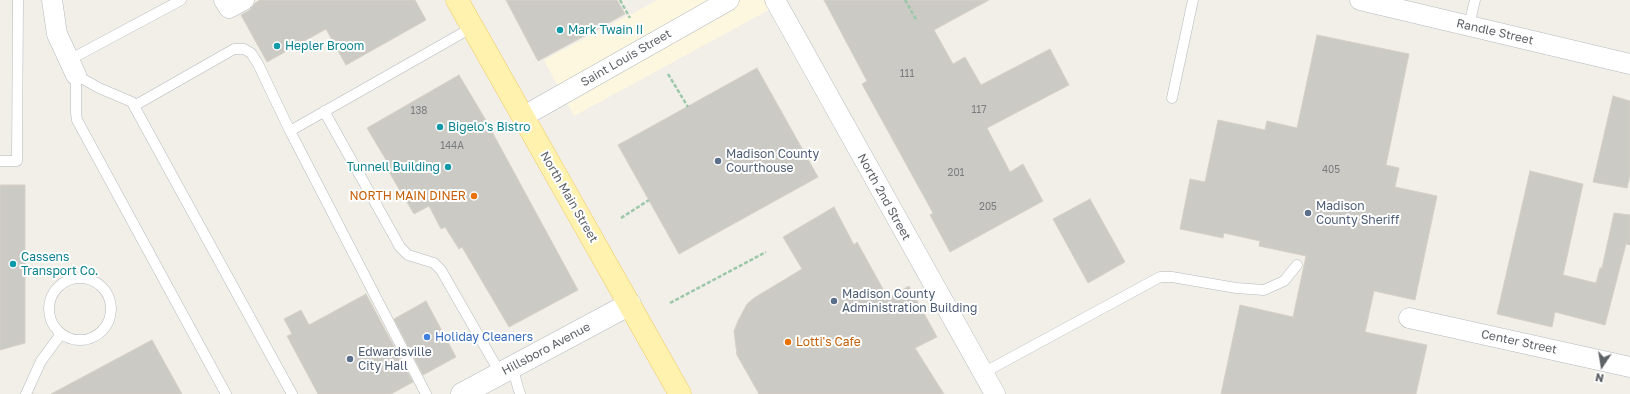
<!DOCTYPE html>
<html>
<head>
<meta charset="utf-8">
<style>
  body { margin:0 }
  #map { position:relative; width:1630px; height:394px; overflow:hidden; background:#f1efe8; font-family:"Golos Text",sans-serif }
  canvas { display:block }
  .north { position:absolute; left:1582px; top:346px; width:40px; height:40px; -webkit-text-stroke:3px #fff; paint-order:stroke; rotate:192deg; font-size:11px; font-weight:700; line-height:16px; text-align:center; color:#5f6368 }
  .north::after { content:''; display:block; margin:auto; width:14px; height:18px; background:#5f6368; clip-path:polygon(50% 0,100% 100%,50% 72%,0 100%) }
</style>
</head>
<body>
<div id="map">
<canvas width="1630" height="394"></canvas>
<div class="north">N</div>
</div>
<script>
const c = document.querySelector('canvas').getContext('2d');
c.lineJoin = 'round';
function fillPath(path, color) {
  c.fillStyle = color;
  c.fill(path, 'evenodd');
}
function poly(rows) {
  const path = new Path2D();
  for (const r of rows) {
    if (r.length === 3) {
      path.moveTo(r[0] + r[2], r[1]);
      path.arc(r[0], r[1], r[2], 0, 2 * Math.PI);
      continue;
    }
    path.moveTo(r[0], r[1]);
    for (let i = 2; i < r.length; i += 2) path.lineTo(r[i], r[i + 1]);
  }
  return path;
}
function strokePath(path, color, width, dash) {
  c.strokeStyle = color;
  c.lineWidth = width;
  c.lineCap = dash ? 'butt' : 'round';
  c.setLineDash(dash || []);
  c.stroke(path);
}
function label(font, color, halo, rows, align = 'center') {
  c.font = font + ' "Golos Text",sans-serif';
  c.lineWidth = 4;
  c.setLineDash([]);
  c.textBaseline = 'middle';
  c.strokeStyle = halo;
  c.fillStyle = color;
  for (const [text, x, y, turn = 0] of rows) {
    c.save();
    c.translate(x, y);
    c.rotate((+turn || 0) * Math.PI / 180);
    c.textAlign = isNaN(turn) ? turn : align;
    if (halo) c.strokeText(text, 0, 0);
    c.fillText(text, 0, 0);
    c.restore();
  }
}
fillPath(poly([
  [658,0,787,0,574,116,544,60]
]), '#fef7e0');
const building = poly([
  [260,0,415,0,426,20,346,65,326,29,267,62,241,15,250,10,255,3,260,0],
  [506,0,617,0,625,14,538,61,506,0],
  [824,0,989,0,934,30,953,64,965,57,981,85,1050,49,1069,85,987,128,1010,172,1023,164,1043,201,950,252,930,215,933,213,862,84,867,81,824,0],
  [1317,35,1409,54,1386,165,1399,168,1395,187,1437,196,1415,300,1374,291,1365,332,1427,345,1416,394,1221,394,1240,305,1293,317,1306,256,1259,246,1260,241,1224,233,1223,238,1180,229,1190,179,1205,182,1218,120,1265,130,1267,121,1297,128,1317,35],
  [757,68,818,177,679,254,618,145,757,68],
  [459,75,484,117,578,290,509,327,462,247,459,249,445,227,441,229,429,206,414,214,389,172,392,170,367,128,459,75],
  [1613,96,1630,101,1630,175,1627,188,1593,182,1613,96],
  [1530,171,1583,184,1563,275,1596,283,1600,268,1602,268,1614,213,1630,215,1630,245,1626,244,1605,325,1555,312,1552,327,1497,314,1530,171],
  [0,185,25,185,25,343,0,350,0,185],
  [1090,199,1125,262,1088,283,1053,219,1090,199],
  [834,207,854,245,857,242,888,298,909,286,937,337,915,348,944,394,759,394,737,355,734,331,738,321,747,304,754,298,802,269,783,237,834,207],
  [366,294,413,382,391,394,318,394,287,336,292,334,284,319,301,310,309,325,366,294],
  [426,301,456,357,423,375,394,319,426,301],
  [152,340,182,394,51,394,152,340]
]);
fillPath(building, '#cccac5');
strokePath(building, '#d6d1c6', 1);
const lane = poly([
  [1469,25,1475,0],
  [69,60,181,0],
  [76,75,99,88,132,102,134,106,292,394],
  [76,75,76,113,77,120,226,394],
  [1172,98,1193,0],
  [134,106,234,49,244,49,251,53,258,64,290,131,473,27],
  [324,111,400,247,408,255,434,263,441,270,500,373],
  [290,131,426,394],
  [0,161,17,161,18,0],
  [80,309,31],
  [512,367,520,394],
  [983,373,1160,277,1172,277,1236,288,1264,290,1284,281,1297,265],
  [26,394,41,361,61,334]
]);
const street = poly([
  [52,0,57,34,76,75],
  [224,0,229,8,244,0],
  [775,0,995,394],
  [1360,0,1630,64],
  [524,116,729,0],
  [1409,318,1630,367]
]);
const secondary = poly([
  [462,394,630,304]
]);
const primary = poly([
  [457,0,680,394]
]);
strokePath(lane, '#b5b8bc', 11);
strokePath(street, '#b5b8bc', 21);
strokePath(secondary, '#b6babf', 23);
strokePath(primary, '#f2c960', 23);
strokePath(poly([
  [620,0,630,18],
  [905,0,917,21],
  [668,74,688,107],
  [621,218,649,200],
  [670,303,766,252]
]), '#9cc7a9', 2.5, [4, 2]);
strokePath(lane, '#fff', 10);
strokePath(street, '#fff', 20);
strokePath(secondary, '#fff', 22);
strokePath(primary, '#fff2af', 22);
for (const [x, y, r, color] of [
  [560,30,4,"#0f9aa8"],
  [277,46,4,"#0f9aa8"],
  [440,127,4,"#0f9aa8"],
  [718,161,4,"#5c6f8a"],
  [448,167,4,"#0f9aa8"],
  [474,196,4,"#e8710a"],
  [1308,213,4,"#5c6f8a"],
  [13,264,4,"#0f9aa8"],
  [834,301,4,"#5c6f8a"],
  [427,337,4,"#3f7fe0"],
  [788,342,4,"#e8710a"],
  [350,359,4,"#5c6f8a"]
]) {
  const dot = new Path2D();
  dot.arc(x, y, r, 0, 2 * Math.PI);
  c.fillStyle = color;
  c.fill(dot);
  strokePath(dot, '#fff', 1.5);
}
label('10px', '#7a7d7f', null, [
  ["111",907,74],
  ["117",979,110],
  ["138",419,111],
  ["144A",452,146],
  ["405",1331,170],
  ["201",956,173],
  ["205",988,207]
]);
label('12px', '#0d838f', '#fff', [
  ["Mark Twain II",568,30],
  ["Hepler Broom",285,46],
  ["Bigelo's Bistro",448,127],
  ["Tunnell Building",440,167,"right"],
  ["Cassens",21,257],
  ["Transport Co.",21,271]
], 'left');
label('12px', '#5f6368', '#fff', [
  ["Randle Street",1495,32,13],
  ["Saint Louis Street",626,58,-30],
  ["North Main Street",569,197,60],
  ["North 2nd Street",884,197,61],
  ["Center Street",1519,342,12],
  ["Hillsboro Avenue",546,349,-28]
]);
label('12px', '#4e5e75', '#fff', [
  ["Madison County",726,154],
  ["Courthouse",726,168],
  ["Madison",1316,206],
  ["County Sheriff",1316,220],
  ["Madison County",842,294],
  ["Administration Building",842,308],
  ["Edwardsville",358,352],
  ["City Hall",358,366]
], 'left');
label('12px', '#c56008', '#fff', [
  ["NORTH MAIN DINER",466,196],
  ["Lotti's Cafe",796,342,"left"]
], 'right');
label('12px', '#366cbe', '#fff', [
  ["Holiday Cleaners",435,337]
], 'left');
</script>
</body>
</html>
